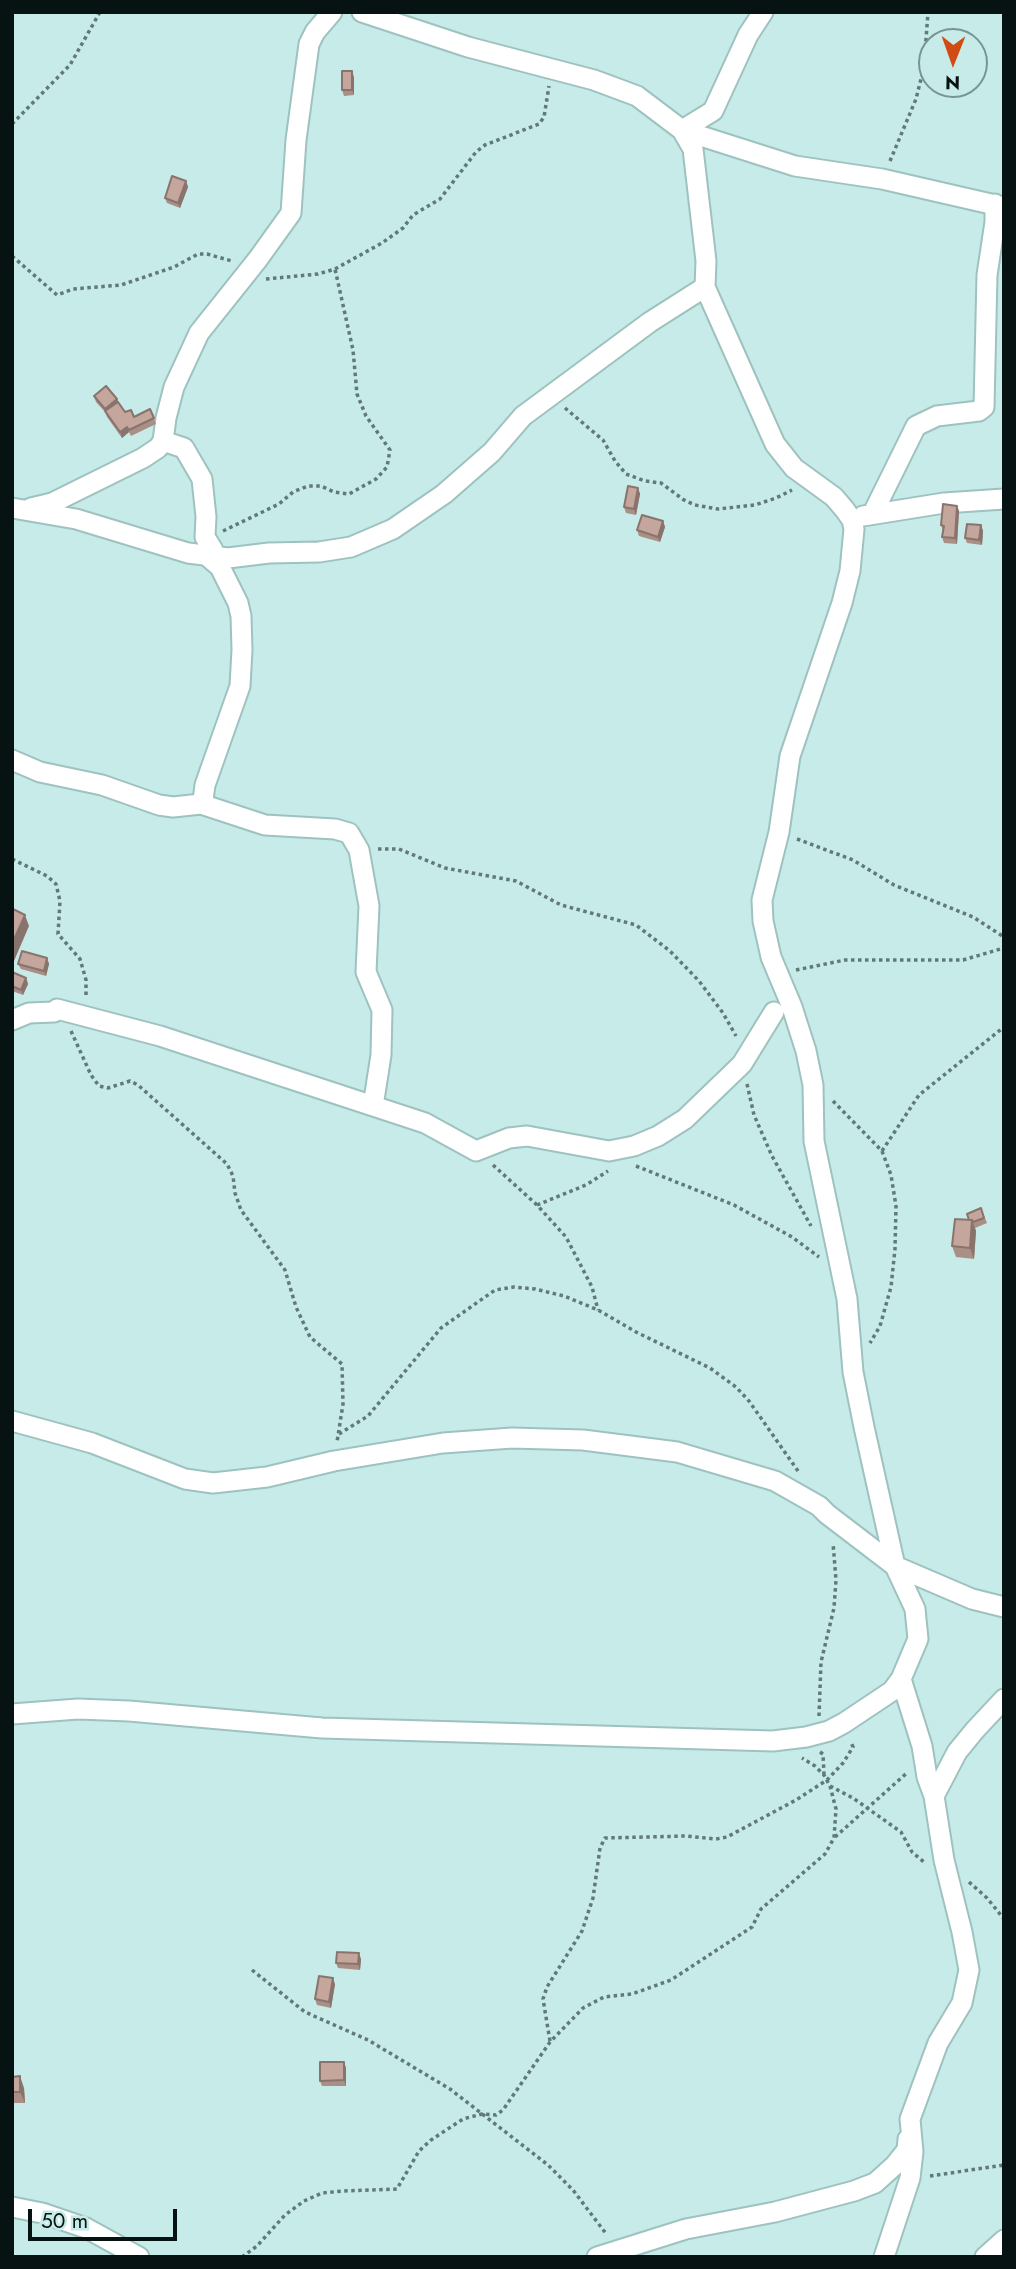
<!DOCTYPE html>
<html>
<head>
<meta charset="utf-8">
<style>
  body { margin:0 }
  #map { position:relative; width:1016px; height:2269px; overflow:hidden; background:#c6ebe8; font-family:Jost,sans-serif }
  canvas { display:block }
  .frame { position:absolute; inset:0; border:14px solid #061312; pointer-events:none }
  .north { position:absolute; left:918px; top:28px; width:70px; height:70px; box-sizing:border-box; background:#c6ebe8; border:2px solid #799592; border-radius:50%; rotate:181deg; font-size:19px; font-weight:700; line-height:28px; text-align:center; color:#061312 }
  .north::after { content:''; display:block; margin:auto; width:24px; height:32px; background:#d14b12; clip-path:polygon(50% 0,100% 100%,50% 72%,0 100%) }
  .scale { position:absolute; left:28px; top:2209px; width:149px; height:32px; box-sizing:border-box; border:4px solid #061312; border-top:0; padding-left:9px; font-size:21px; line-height:24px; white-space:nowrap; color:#061312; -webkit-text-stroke:5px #c6ebe8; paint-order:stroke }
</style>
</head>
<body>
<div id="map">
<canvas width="1016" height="2269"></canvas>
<div class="frame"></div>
<div class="north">N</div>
<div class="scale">50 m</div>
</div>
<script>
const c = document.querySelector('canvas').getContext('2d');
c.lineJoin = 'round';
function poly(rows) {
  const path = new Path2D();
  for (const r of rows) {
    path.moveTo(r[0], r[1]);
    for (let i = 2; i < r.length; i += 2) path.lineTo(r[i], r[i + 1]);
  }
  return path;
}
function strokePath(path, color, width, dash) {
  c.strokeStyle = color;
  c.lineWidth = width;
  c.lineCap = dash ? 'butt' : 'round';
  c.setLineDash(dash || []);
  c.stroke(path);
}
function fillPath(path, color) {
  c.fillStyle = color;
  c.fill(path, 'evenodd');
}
const minor = poly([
  [362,12,468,47,594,80,637,96,682,130,795,166,882,179,1004,207],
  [763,12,748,35,713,111,682,130,693,149,706,261,705,287,775,444,794,468,834,497,845,510,852,520,854,529,850,571,842,603,790,756,779,832,762,900,763,921,771,957,792,1007,806,1051,813,1085,814,1141,847,1299,853,1372,864,1427,895,1566,915,1609,918,1639,901,1679,922,1746,927,1777,934,1796,944,1860,962,1932,969,1970,962,2003,938,2043,910,2119,913,2152,910,2178,884,2257],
  [163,441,184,448,202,479,206,517,205,537,213,550,206,555,220,567,238,603,241,616,242,650,240,686,205,785,203,800,199,804],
  [12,508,76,519,188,553,228,558,269,553,319,552,351,547,393,529,444,494,492,452,523,416,650,322,705,287],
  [31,508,52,503,143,458,158,448,163,441,166,418,174,387,199,333,258,259,291,213,296,140,309,44,315,32,332,12],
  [873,513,916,426,937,416,979,411,984,407,987,275,995,222,995,204],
  [863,516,944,503,1004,499],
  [12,760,40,772,102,785,159,805,173,807,201,804,265,825,335,829,349,833,359,850,369,906,366,972,382,1010,381,1055,373,1106],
  [12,1020,29,1013,54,1012,57,1009,160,1036,425,1123,476,1151,509,1138,527,1136,609,1151,634,1146,658,1136,685,1119,742,1064,774,1012],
  [12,1421,92,1443,185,1479,213,1483,267,1477,334,1461,443,1443,512,1438,583,1440,677,1452,775,1481,819,1506,827,1514,895,1566,972,1599,1004,1607],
  [12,1714,78,1709,129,1711,322,1728,773,1741,806,1737,829,1731,844,1723,892,1691,901,1679],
  [934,1796,957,1752,975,1730,1004,1699],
  [12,2207,42,2213,86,2228,139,2257],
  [597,2257,686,2229,775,2212,854,2191,875,2183,895,2165,907,2150,908,2139],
  [985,2257,1004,2240]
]);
strokePath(minor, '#9ec2bf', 23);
strokePath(poly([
  [12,124,70,65,100,12],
  [890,161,916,99,924,67,928,12],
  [12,256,57,295,73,289,121,285,174,267,198,254,207,254,232,261],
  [266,279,318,274,335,269,382,243,403,228,413,215,440,199,476,152,485,145,539,124,544,117,549,86],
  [565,408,603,440,615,461,626,474,645,481,661,483,684,500,695,505,718,509,755,505,776,498,792,490],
  [223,531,279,504,293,492,308,486,321,486,334,492,349,494,376,479,387,467,390,450,366,416,357,394,353,350,335,269],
  [797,839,853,860,894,885,973,917,1004,937],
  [378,849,399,849,445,868,516,881,561,905,636,925,670,951,699,981,723,1013,736,1036],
  [12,859,47,876,56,884,60,901,58,934,80,959,86,980,86,996],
  [796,970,845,960,963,960,1004,948],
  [71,1031,91,1075,99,1086,108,1088,130,1081,138,1085,227,1164,233,1176,235,1193,241,1210,285,1270,296,1307,310,1337,342,1364,343,1404,337,1442],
  [747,1084,754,1115,772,1156,811,1226],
  [833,1101,882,1151,891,1175,896,1206,895,1249,891,1287,880,1326,870,1343],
  [882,1151,919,1095,1004,1027],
  [493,1165,537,1205,566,1237,592,1287,598,1310],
  [636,1166,734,1205,792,1237,819,1257],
  [537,1205,586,1185,608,1171],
  [339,1434,368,1416,441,1328,495,1290,514,1287,535,1289,564,1296,598,1310,636,1332,710,1368,736,1387,749,1401,798,1471],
  [819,1716,821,1662,834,1608,836,1580,833,1543],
  [820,1752,823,1754,824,1775],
  [830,1786,853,1798,901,1832,912,1852,924,1862],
  [835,1837,908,1772],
  [969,1882,987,1898,1004,1919],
  [252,1970,305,2012,368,2040,450,2089,548,2165,573,2190,607,2235],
  [550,2041,543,1999,547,1987,582,1931,593,1898,600,1848,605,1838,686,1836,716,1839,727,1837,796,1800,827,1780,843,1763,853,1747,851,1742],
  [930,2176,1004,2165],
  [242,2257,257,2246,285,2215,304,2201,322,2193,343,2191,397,2189,419,2151,431,2140,463,2119,482,2114,496,2115,503,2110,550,2042,583,2008,604,1997,632,1994,671,1980,752,1927,761,1909,825,1854,834,1838,836,1809,830,1786,824,1775,815,1766,802,1758]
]), '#617977', 3.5, [3.5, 3.5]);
strokePath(minor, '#fff', 19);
fillPath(poly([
  [354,77,354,95,344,96,342,90],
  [186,181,188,187,180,208,167,203,165,198],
  [94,396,117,399,125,412,134,417,150,409,156,424,131,436,129,432,122,438,107,417,105,412,96,402],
  [638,488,640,494,636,515,626,513,624,507],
  [957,506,959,511,957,544,944,543,942,537,943,531,941,525],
  [663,521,665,527,660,542,639,536,637,530],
  [981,525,983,531,982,545,967,543,965,538],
  [47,958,49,964,46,976,21,969,18,964],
  [12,972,26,978,28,984,23,995,12,991],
  [981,1208,987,1223,975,1228,976,1231,974,1259,956,1257,952,1246,969,1220],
  [361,1959,360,1970,338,1968,336,1963],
  [335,1984,331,2008,317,2005,315,1999],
  [344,2062,346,2068,346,2086,322,2086,320,2081],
  [12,2077,24,2088,25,2103,12,2103]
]), '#a98f86');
fillPath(poly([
  [352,71,354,77,354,95,352,90],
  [186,181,188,187,180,208,178,203],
  [117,399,119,404,107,415,105,409],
  [127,427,129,432,122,438,120,432],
  [638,488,640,494,636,515,634,509],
  [957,506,959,511,957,544,955,538],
  [663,521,665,527,660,542,658,537],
  [981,525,983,531,982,545,979,540],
  [25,915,29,926,14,961,12,957,12,944],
  [47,958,49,964,46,976,44,971],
  [26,978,28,984,23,995,21,990],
  [972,1220,976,1231,974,1259,970,1248],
  [359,1953,361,1959,360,1970,358,1964],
  [333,1978,335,1984,331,2008,329,2002],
  [344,2062,346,2068,346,2086,344,2080],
  [20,2076,24,2088,25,2103,20,2092]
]), '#89746d');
const building = poly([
  [342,71,352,71,352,90,342,90,342,71],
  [172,176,186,181,178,203,165,198,172,176],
  [106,386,117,399,105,409,94,396,106,386],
  [118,402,125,412,131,410,134,417,150,409,154,418,129,430,127,427,120,432,105,411,118,402],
  [628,486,638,488,634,509,624,507,628,486],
  [943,504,957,506,955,538,942,537,944,526,941,525,943,504],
  [642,515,663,521,658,537,637,530,642,515],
  [967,524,981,525,979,540,965,538,967,524],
  [13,909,25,915,12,944,12,910,13,909],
  [22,951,47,958,44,971,18,964,22,951],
  [12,972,26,978,21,990,12,986,12,972],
  [981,1208,984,1218,973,1222,972,1220,969,1220,967,1214,981,1208],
  [955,1219,972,1220,970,1248,952,1246,955,1219],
  [337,1952,359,1953,358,1964,336,1963,337,1952],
  [319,1976,333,1978,329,2002,315,1999,319,1976],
  [320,2062,344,2062,344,2080,320,2081,320,2062],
  [20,2076,20,2092,12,2092,12,2077,20,2076]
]);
fillPath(building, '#c4a69c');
strokePath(building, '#89746d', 2);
</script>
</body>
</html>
